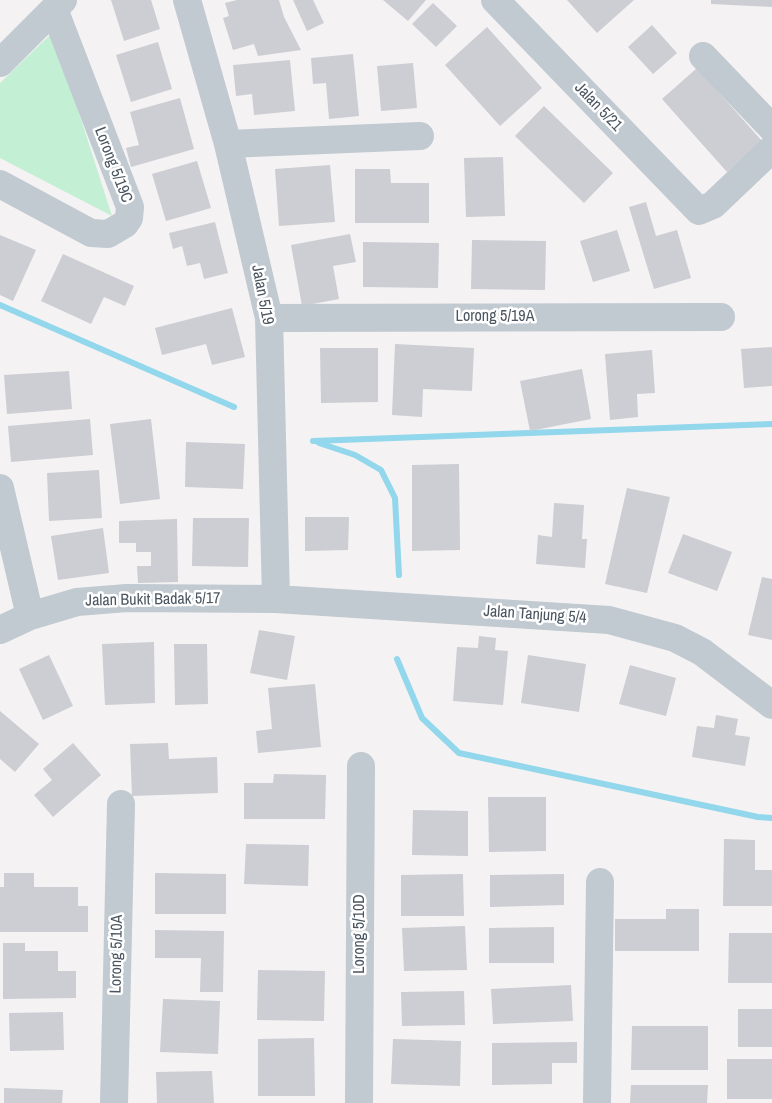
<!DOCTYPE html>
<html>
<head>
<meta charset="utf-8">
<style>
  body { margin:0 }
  canvas { display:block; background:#f4f2f2 }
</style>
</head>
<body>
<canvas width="772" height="1103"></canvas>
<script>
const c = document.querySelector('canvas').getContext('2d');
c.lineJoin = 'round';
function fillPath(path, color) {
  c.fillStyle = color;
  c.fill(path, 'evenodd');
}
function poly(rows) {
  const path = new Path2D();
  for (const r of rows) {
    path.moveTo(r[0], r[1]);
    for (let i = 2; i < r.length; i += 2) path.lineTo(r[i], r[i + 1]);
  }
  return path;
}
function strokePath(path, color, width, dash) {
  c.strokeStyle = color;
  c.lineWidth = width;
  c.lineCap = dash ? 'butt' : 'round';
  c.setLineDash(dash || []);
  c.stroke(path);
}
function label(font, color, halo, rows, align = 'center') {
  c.font = font + ' "Archivo Narrow",sans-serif';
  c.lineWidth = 5;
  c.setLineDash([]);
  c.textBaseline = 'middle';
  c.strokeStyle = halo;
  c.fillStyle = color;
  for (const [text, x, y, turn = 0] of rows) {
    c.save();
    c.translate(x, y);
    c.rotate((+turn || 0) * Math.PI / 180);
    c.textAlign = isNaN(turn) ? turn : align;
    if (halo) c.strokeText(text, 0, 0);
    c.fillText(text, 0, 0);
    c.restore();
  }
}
fillPath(poly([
  [53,32,112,216,0,158,0,83]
]), '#c3efd5');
strokePath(poly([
  [0,305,234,407],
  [313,441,772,424],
  [319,443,355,455,381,470,395,498,399,575],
  [397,659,422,718,459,753,758,817,772,818]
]), '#92d7eb', 6);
fillPath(poly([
  [111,0,151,0,160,29,124,41],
  [237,0,279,0,284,17,301,50,258,56,254,44,233,50,223,18,229,16,225,3],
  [293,0,313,0,324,23,307,31],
  [383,0,426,0,408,21],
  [567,0,634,0,597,33],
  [711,0,772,0,772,7,711,4],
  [433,3,457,26,436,47,412,24],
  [652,25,677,53,653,74,628,47],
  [487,27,542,88,500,126,445,65],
  [158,42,172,89,131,102,116,55],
  [353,54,359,116,329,119,326,83,313,84,311,58],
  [290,60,295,111,254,115,252,94,236,96,233,65],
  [413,63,417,108,381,111,377,66],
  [697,68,762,141,727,172,662,99],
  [180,98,194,149,131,167,126,148,139,145,130,112],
  [544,106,613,173,584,203,515,136],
  [503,157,505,216,466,217,464,158],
  [197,161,211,208,166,221,152,174],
  [330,165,335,222,279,226,275,169],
  [355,169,390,169,391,183,429,183,429,223,355,223],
  [646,202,656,236,677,230,691,278,654,289,629,207],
  [215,222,228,273,204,279,200,263,187,266,182,246,173,249,169,233],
  [617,230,630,271,593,282,580,241],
  [350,234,356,262,333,266,339,299,302,306,291,245],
  [0,235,36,250,13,301,0,295],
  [472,240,546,241,545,290,471,289],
  [363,242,439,243,438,288,363,287],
  [63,254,134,286,125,306,104,297,91,324,41,301],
  [232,308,245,357,212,365,206,344,162,355,155,328],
  [395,344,474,348,472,391,423,389,422,417,392,415],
  [772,347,772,386,744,388,741,349],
  [320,348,378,348,378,402,321,403],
  [652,350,655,393,637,394,638,417,610,420,605,354],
  [582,369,591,419,530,431,520,381],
  [69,371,72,409,7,414,4,375],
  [90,419,93,455,11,462,8,426],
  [151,419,160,499,120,504,110,424],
  [186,442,245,444,243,489,185,487],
  [459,464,460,550,412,551,412,465],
  [99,470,102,518,49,521,47,473],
  [627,488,670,497,647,593,605,584],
  [554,503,584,505,582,539,587,539,585,568,536,564,538,535,552,537],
  [305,517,349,517,348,550,305,551],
  [193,518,249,518,248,567,192,566],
  [177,519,178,582,138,583,137,566,151,566,151,552,136,552,136,543,119,543,119,521],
  [103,528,109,573,58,580,51,536],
  [683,534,732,552,717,591,668,573],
  [762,577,772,579,772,640,748,635],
  [259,630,295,636,287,680,250,673],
  [479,636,496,638,495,650,508,651,503,705,453,701,457,647,478,648],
  [154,642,155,703,105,705,102,644],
  [174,644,207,644,208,704,175,705],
  [49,655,73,706,43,720,19,669],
  [528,655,586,664,579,712,521,703],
  [630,665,676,678,666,716,619,704],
  [315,684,321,747,258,753,256,731,272,729,268,688],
  [0,711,39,744,15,772,0,759],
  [716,715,738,719,735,735,750,737,745,766,692,757,697,726,714,728],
  [73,743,101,775,53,817,34,795,52,780,43,769],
  [168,743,169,759,217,757,218,793,132,796,130,744],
  [274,774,326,775,325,819,244,819,244,783,273,783],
  [488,797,546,797,546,851,489,852],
  [413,810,468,811,468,856,412,855],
  [724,839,755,840,755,870,772,870,772,906,723,906],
  [246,844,309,845,308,886,244,884],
  [4,873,34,873,34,887,78,887,78,906,88,906,88,932,0,932,0,887,4,887],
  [155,873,226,874,226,914,155,914],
  [463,874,464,916,401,916,401,875],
  [564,874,564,905,490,907,490,875],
  [666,909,699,909,699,951,615,951,615,919,666,919],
  [465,926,467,970,404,971,402,928],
  [554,927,554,963,489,963,489,928],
  [155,930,224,931,223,992,200,992,201,958,155,958],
  [729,933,772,933,772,983,728,983],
  [3,943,25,943,25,951,58,951,58,971,76,971,76,998,3,999],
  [258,970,325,971,324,1021,257,1020],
  [571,985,573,1021,493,1024,491,989],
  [464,991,465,1025,402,1026,401,992],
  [163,999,220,1001,218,1054,160,1052],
  [738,1009,772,1009,772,1047,738,1047],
  [63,1012,64,1050,10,1051,9,1013],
  [632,1026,708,1026,708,1070,631,1070],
  [314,1038,315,1096,258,1096,258,1039],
  [393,1039,461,1041,460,1086,391,1084],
  [577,1042,577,1063,552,1063,552,1084,492,1085,492,1043],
  [727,1059,772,1059,772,1099,727,1099],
  [212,1071,214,1103,157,1103,156,1072],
  [631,1085,708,1085,707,1103,630,1103],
  [4,1088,63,1090,62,1103,4,1103]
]), '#ccced4');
strokePath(poly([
  [187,0,228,144,269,318,276,599],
  [495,0,699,211,713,205,772,149],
  [703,56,772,128],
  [0,63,63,0],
  [228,144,420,136],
  [0,184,91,233,108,234,125,224,129,218,130,207,54,9],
  [269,318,721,317],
  [0,488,30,616],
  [0,630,30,616,77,602,127,598,276,599,609,620,675,638,702,652,772,705],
  [114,1103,121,804],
  [359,1103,361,766],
  [597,1103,600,882]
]), '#c1c9d1', 28);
label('16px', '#4a5560', '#fff', [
  ["Jalan 5/21",598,107,46],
  ["Lorong 5/19C",113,165,69],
  ["Jalan 5/19",262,295,79],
  ["Lorong 5/19A",495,317],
  ["Jalan Bukit Badak 5/17",153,600,-1],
  ["Jalan Tanjung 5/4",535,615,4],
  ["Lorong 5/10D",360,934,-90],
  ["Lorong 5/10A",117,954,-89]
]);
</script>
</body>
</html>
